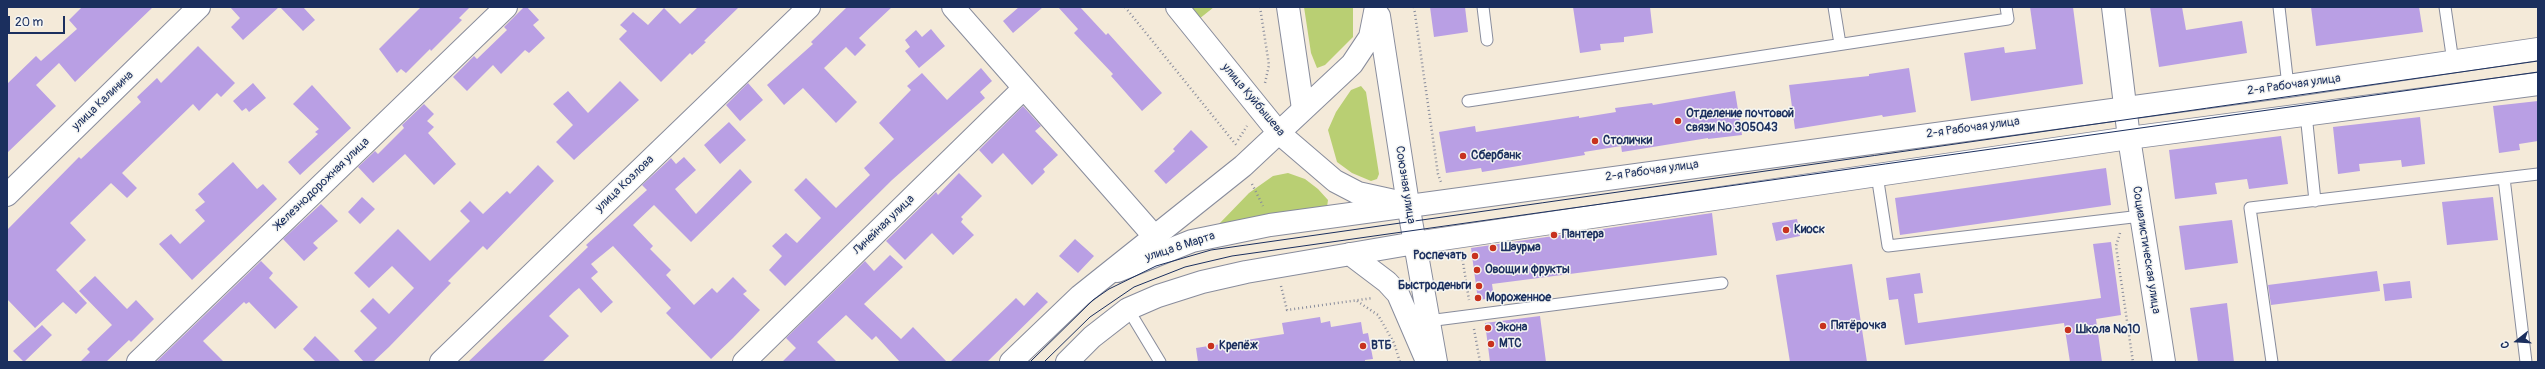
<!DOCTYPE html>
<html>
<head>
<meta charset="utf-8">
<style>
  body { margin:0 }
  #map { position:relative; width:2545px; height:369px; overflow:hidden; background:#f4ead9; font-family:Pangolin,sans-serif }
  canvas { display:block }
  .frame { position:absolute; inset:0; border:8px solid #1b2f5e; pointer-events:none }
  .north { position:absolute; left:2497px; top:321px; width:40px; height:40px; -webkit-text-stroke:3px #f6f6f2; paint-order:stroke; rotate:253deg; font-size:11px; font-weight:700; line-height:16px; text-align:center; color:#1b2f5e }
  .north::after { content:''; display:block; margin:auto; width:14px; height:18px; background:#1b2f5e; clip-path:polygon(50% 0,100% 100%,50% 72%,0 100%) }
  .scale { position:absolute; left:8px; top:16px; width:57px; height:18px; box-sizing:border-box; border:2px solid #1b2f5e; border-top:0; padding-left:5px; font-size:12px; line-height:14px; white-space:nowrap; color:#1b2f5e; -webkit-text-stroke:3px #f6f6f2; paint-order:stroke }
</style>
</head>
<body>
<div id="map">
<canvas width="2545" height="369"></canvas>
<div class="frame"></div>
<div class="north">С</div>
<div class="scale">20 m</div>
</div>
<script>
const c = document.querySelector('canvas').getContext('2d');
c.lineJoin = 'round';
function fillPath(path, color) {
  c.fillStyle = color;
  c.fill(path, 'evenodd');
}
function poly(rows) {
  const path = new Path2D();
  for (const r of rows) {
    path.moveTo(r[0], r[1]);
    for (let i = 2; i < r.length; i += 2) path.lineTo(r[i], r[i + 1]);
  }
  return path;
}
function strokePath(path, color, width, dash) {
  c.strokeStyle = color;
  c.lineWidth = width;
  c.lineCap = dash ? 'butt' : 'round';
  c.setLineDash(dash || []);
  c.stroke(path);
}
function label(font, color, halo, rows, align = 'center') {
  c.font = font + ' Pangolin,sans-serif';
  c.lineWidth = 3;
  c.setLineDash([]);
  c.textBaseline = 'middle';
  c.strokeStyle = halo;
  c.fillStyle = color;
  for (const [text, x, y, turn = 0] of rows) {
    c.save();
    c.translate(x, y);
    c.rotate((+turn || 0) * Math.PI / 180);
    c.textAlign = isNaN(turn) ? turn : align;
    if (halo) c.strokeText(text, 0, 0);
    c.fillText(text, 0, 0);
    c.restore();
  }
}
fillPath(poly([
  [1189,7,1214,7,1199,19],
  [1304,7,1353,7,1353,37,1325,65,1317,68,1311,53],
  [1361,86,1366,92,1379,174,1377,179,1371,181,1352,173,1337,162,1328,130,1336,112,1351,90],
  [1288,173,1305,179,1318,189,1328,200,1327,207,1219,224,1249,193,1273,176]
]), '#b9cf73');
fillPath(poly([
  [82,7,153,7,75,82,59,63,36,85,56,106,7,153,7,84,36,56,41,61,77,29,69,20],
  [230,7,279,7,243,40,231,27,240,18],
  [280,7,303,7,315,20,303,31],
  [421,7,470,7,459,18,462,20,431,51,430,49,406,73,401,69,397,73,379,49],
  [524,7,527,7,539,20,533,25,545,38,529,53,525,50,501,74,493,65,467,91,453,77,474,56,477,59,507,30,504,27],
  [698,7,739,7,704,41,706,42,692,55,690,53,661,82,619,39,627,31,620,25,633,12,648,25,664,8,680,24],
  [847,7,892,7,859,38,866,45,855,56,846,47,824,68,857,102,836,123,803,88,784,105,767,85,813,44,811,42],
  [1019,7,1043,7,1013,33,1003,21],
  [1058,7,1080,7,1106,35,1108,33,1162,93,1142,111,1111,76,1113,74,1074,33,1078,29],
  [1430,7,1465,7,1468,32,1434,37],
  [1573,7,1650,7,1653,33,1624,37,1624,42,1600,44,1601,50,1580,53],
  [2030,7,2073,7,2083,84,1971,101,1964,53,2004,47,2005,53,2036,49],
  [2150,7,2182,7,2186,30,2242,21,2247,53,2159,67],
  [2311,7,2419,7,2423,32,2316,46],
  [931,29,945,46,919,68,905,51,910,47,905,40,916,30,922,37],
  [198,46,235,83,221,97,217,93,199,111,193,104,122,173,137,188,127,198,111,183,70,223,86,240,56,270,87,303,76,314,63,302,35,328,7,299,7,230,79,157,81,159,141,102,137,97,157,78,161,83],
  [981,68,992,81,980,92,985,98,892,180,785,286,769,270,782,256,772,246,786,233,797,243,821,218,794,190,806,178,836,208,870,175,864,168,894,139,879,123,911,90,907,86,922,73,947,100],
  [1909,68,1916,112,1883,117,1882,115,1795,129,1789,85,1869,76,1869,74],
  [620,81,639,100,574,160,556,142,573,125,553,104,568,91,588,113],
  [253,83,266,98,249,112,246,108,242,111,233,101],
  [748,83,763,100,740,121,726,105],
  [312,85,351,128,300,175,288,162,318,134,315,132,319,129,293,104],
  [1735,91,1742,135,1708,139,1708,138,1622,152,1621,146,1584,152,1585,155,1482,172,1481,168,1446,173,1439,132,1475,126,1476,132,1579,116,1579,118,1616,112,1615,108,1652,103,1653,105],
  [2538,101,2538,141,2519,144,2520,150,2499,153,2493,106],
  [424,104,434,114,427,121,434,127,428,133,456,164,434,185,405,154,373,183,358,167,375,151,378,154,404,128,402,125],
  [1023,106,1041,126,1035,131,1058,155,1043,169,1045,172,1032,185,1003,153,992,164,979,150],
  [2420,117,2425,164,2402,167,2401,160,2359,164,2360,171,2338,174,2333,127],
  [729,122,746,140,720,164,704,145],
  [1191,130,1208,147,1166,184,1154,171,1175,151,1173,149],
  [2281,136,2288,184,2249,189,2247,179,2215,183,2217,194,2175,199,2169,150],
  [684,157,696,170,675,189,696,214,740,169,752,182,691,242,654,205,633,225,653,246,650,249,671,270,666,275,694,305,712,288,717,293,733,277,747,291,743,294,760,310,733,338,711,359,666,313,671,308,613,246,591,264,598,272,591,278,613,302,601,313,579,288,574,292,549,316,569,336,542,362,468,362,588,247,586,245,647,190,642,185,667,162,671,158,676,164],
  [233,162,257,189,263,184,277,199,192,280,159,244,171,234,180,244,205,221,195,210,205,202,198,194],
  [538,165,554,181,487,250,483,246,448,281,451,283,389,347,373,362,364,362,354,351,377,328,360,311,373,298,389,314,414,288,392,266,369,288,354,273,398,229,430,261,470,221,460,211,470,201,483,214,507,191,510,194],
  [2106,168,2111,205,1900,235,1895,198],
  [959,173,982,196,961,217,963,219,961,222,974,235,953,255,932,233,905,260,886,241,936,192,938,195],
  [362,197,375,209,360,224,348,212],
  [2493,197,2498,240,2447,245,2442,202],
  [321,204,338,221,313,243,318,248,304,261,283,239],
  [1712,213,1717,255,1492,284,1494,298,1478,300,1471,248],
  [1797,219,1800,236,1776,241,1772,223],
  [2232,220,2238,263,2185,270,2179,226],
  [1075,239,1094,256,1078,273,1059,256],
  [2111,242,2121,315,2096,319,2102,362,2070,362,2064,323,1905,345,1898,299,1889,300,1886,278,1920,273,1923,293,1914,294,1918,323,2101,298,2093,244],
  [890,255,903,267,864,304,901,339,913,327,947,362,900,362,876,336,872,340,846,315,817,342,837,362,782,362,796,348,786,338,865,261,874,271],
  [261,261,273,273,269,278,298,307,275,329,249,302,246,304,244,302,203,341,224,362,156,362],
  [1852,264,1867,362,1790,362,1776,275],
  [2377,271,2380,291,2271,305,2268,285],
  [95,276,127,309,136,300,154,319,131,342,129,340,106,362,80,362,90,352,87,349,112,325,79,291],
  [2410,281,2412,298,2385,301,2383,284],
  [1037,292,1048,302,987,362,950,362,1016,298,1024,306],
  [2227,303,2234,362,2198,362,2190,308],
  [1540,316,1546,362,1490,362,1485,323],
  [1320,317,1321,323,1330,321,1331,327,1361,322,1363,334,1368,333,1373,359,1365,360,1365,362,1198,362,1196,348,1284,334,1282,323],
  [42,325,52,335,24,362,13,351],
  [315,336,341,362,316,362,303,349]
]), '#b99fe4');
const service = poly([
  [1483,7,1487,40],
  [1834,7,1840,44],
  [2279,7,2288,86],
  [2445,7,2453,62],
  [1468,101,2008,19,2006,7],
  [2306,114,2315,201],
  [1877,175,1888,246,2141,216],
  [2504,178,2526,362],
  [1128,309,1160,362],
  [1428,321,1722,283],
  [2272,362,2250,208,2538,174]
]);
const minor = poly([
  [953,7,1154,236],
  [1177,7,1279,133,1335,181,1358,193,1408,204],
  [1288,7,1303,109],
  [2113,7,2129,138,2164,362],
  [7,195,199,7],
  [138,362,506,7],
  [441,362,809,7],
  [744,362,1024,88]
]);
const secondary = poly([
  [1415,243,2129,138,2538,84],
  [1117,271,1192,241,1270,225,2288,86,2538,49]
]);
const primary = poly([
  [1379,16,1408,204,1436,362],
  [1350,254,1387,282,1398,294,1426,359],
  [1011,362,1080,296,1243,166,1352,64,1370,37,1376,7],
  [1067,362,1092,337,1128,309,1158,296,1202,282,1246,272,1415,243]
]);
strokePath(service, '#888c9c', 13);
strokePath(minor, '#888c9c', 24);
strokePath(secondary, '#888c9c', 24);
strokePath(primary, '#888c9c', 24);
strokePath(poly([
  [1125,7,1237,146],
  [1260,7,1269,65,1265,83],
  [1414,7,1438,174,1441,182],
  [1238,140,1247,126],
  [1252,184,1263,206],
  [2120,233,2116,246,2133,362],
  [1462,256,1469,300],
  [1281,286,1287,310,1373,298],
  [1443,289,1467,285],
  [1357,301,1378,315,1394,343,1400,362],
  [1474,329,1480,362]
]), '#888c9c', 2.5, [1, 3]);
strokePath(service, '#fff', 11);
strokePath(minor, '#fff', 22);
strokePath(secondary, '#fff', 22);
strokePath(primary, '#fff', 22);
strokePath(poly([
  [1030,362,1093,300,1109,289,1156,266,1211,250,2538,61],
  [1044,362,1090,317,1134,287,1185,267,1232,256,2538,72]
]), '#1b2f5e', 1);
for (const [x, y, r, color] of [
  [1678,121,4,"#c8321e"],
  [1595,141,4,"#c8321e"],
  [1463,156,4,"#c8321e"],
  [1786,230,4,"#c8321e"],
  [1554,235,4,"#c8321e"],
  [1493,248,4,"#c8321e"],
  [1475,256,4,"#c8321e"],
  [1477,270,4,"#c8321e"],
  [1479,286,4,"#c8321e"],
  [1478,298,4,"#c8321e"],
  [1823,326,4,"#c8321e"],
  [1488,328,4,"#c8321e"],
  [2068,330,4,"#c8321e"],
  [1491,344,4,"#c8321e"],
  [1211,346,4,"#c8321e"],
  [1363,346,4,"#c8321e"]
]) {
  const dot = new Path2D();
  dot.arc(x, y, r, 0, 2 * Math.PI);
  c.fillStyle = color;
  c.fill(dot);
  strokePath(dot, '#f6f6f2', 1.5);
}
label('12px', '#1b2f5e', '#f6f6f2', [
  ["2-я Рабочая улица",2294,85,-8],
  ["улица Куйбышева",1253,100,50],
  ["улица Калинина",103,101,-44],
  ["2-я Рабочая улица",1973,128,-8],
  ["2-я Рабочая улица",1652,171,-8],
  ["Железнодорожная улица",322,184,-44],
  ["улица Козлова",625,184,-44],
  ["Союзная улица",1405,185,81],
  ["Линейная улица",884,225,-44],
  ["улица 8 Марта",1180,247,-18],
  ["Социалистическая улица",2146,250,81]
]);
label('bold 12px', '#1b2f5e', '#f6f6f2', [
  ["Отделение почтовой",1686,114],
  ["связи № 305043",1686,128],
  ["Столички",1603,141],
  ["Сбербанк",1471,156],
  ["Киоск",1794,230],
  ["Пантера",1562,235],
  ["Шаурма",1501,248],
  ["Роспечать",1467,256,"right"],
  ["Овощи и фрукты",1485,270],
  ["Быстроденьги",1471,286,"right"],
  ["Мороженное",1486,298],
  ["Пятёрочка",1831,326],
  ["Экона",1496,328],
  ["Школа №10",2076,330],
  ["МТС",1499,344],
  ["Крепёж",1219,346],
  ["ВТБ",1371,346]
], 'left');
</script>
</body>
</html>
